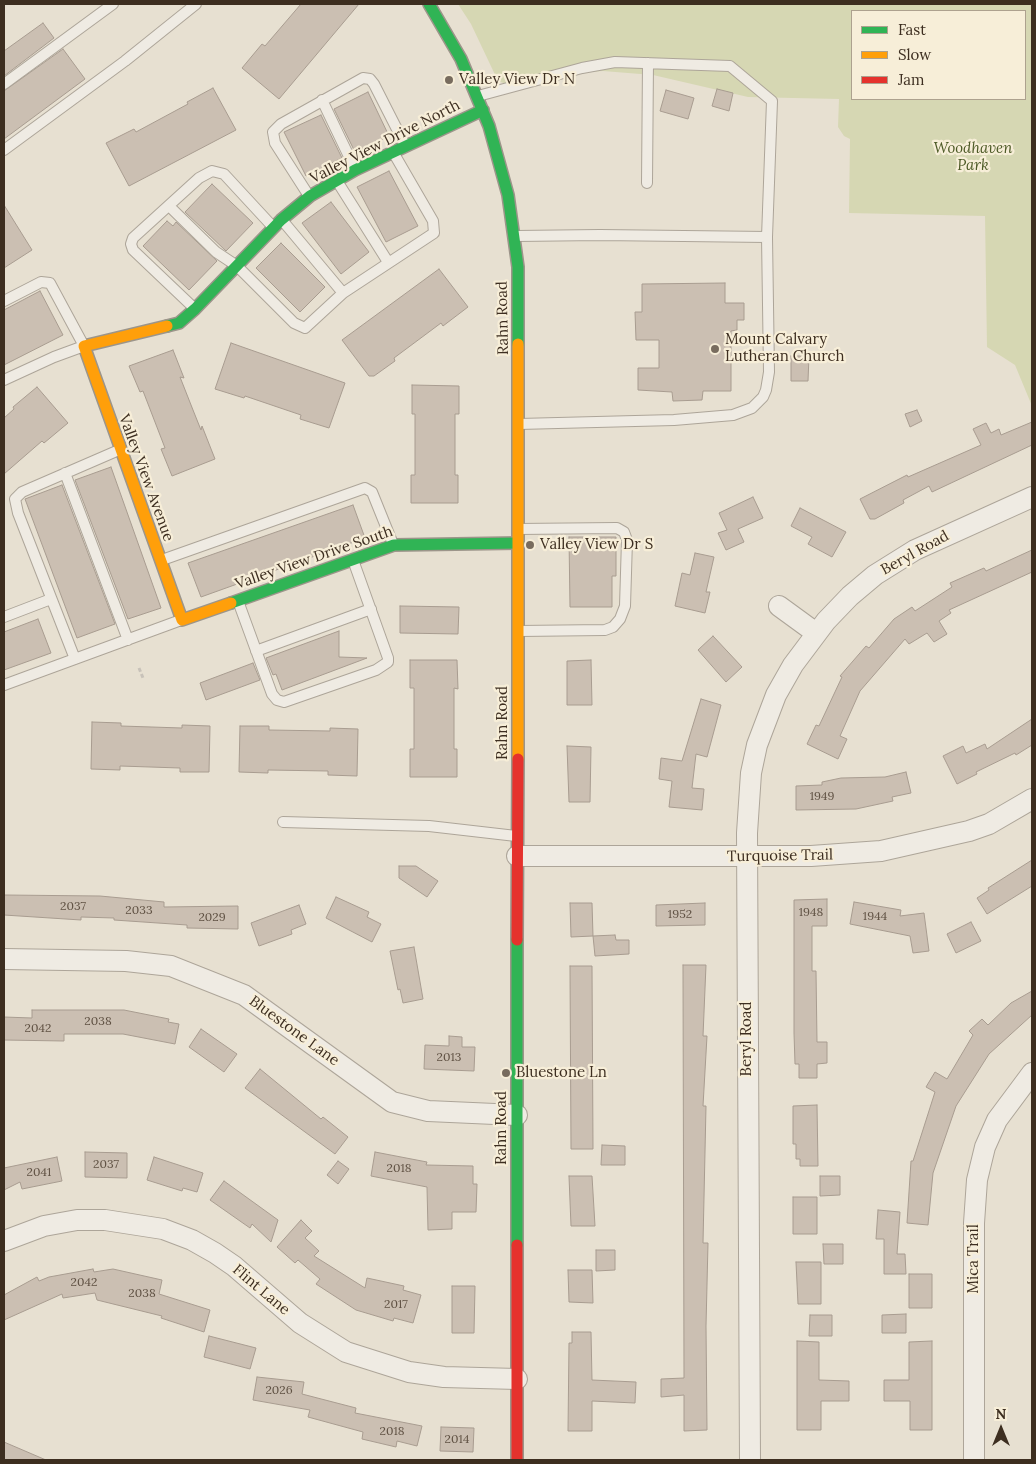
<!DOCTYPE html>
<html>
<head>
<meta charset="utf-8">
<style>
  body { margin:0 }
  #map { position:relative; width:1036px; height:1464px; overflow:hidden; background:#e7e0d1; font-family:Lora,serif }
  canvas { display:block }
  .frame { position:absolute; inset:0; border:5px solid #3d2e20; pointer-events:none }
  .legend { position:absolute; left:851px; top:10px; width:175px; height:90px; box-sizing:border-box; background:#f7eed8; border:1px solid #ada18e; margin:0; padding:6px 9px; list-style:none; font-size:15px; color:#3d2e20 }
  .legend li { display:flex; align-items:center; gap:10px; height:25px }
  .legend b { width:25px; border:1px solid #ada18e }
  .north { position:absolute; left:976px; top:1404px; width:50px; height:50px; -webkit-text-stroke:4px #f7eed8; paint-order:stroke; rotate:0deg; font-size:14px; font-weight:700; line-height:20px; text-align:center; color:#3d2e20 }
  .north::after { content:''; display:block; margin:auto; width:18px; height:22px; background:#3d2e20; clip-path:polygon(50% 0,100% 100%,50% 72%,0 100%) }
</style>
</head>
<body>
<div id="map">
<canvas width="1036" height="1464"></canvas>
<div class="frame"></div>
<ul class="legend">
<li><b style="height:6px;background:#30b455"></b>Fast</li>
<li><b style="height:6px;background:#ff9f0a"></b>Slow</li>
<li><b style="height:6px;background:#e5322d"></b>Jam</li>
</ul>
<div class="north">N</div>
</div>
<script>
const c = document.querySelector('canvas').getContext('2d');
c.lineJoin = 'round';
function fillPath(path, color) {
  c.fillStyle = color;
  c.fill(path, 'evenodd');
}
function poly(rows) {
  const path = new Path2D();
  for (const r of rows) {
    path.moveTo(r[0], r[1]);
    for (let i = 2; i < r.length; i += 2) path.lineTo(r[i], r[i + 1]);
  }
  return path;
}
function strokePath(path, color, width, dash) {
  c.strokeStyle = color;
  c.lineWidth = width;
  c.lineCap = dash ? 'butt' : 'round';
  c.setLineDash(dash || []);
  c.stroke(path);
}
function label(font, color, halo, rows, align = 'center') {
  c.font = font + ' Lora,serif';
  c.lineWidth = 4.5;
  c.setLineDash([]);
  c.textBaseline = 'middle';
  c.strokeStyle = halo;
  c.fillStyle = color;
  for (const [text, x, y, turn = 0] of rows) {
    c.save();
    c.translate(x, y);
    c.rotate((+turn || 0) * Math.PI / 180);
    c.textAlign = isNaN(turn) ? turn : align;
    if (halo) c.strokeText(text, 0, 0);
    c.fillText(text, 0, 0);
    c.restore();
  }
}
fillPath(poly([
  [458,4,1032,4,1032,406,1015,365,987,347,985,216,849,213,850,139,844,136,838,127,839,99,748,97,653,75,603,71,572,73,509,85,498,81,471,24],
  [852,11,1025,11,1025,99,852,99]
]), '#d6d7b3');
const building = poly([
  [301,4,359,4,279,99,242,68,262,44,265,46,301,4],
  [43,23,54,38,4,76,4,51,43,23],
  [63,49,85,79,4,139,4,91,63,49],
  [213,88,236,130,129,186,106,143,134,129,136,132,188,104,187,102,213,88],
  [717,89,733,93,729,111,712,106,717,89],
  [666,90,694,98,688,119,660,111,666,90],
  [368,92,389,136,355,152,334,109,368,92],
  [321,115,342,158,306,176,284,132,321,115],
  [389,171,418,226,386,242,357,187,389,171],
  [212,184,253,223,226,251,185,212,212,184],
  [331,202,369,252,341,274,302,223,331,202],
  [4,205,32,250,4,268,4,205],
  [167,221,173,226,176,222,217,261,189,290,143,246,167,221],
  [281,243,325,287,300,312,256,268,281,243],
  [439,269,468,307,443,326,441,323,394,358,395,361,374,376,369,376,342,340,439,269],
  [725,283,725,303,744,303,744,320,737,320,737,330,731,331,731,391,703,391,702,400,673,401,672,392,638,390,638,368,659,368,659,340,636,340,635,312,642,312,642,284,725,283],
  [40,291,63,335,4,365,4,310,40,291],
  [231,343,345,383,329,428,300,419,301,415,245,396,244,398,215,389,231,343],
  [173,350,184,378,180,377,193,410,201,430,202,426,215,459,172,476,161,449,165,448,143,391,140,392,129,366,173,350],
  [791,356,809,356,808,381,791,381,791,356],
  [412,385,459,386,459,414,455,414,455,475,458,475,458,503,411,503,411,475,415,475,415,414,412,414,412,385],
  [37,387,68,423,44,443,42,441,4,474,4,418,14,409,13,407,37,387],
  [917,410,922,421,910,427,905,414,917,410],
  [1032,422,1032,445,932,492,929,486,903,500,904,503,875,519,870,519,860,499,907,475,908,477,981,445,973,429,986,423,991,433,999,429,1001,435,1032,422],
  [111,467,161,608,128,619,75,480,111,467],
  [62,485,115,624,77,638,25,499,62,485],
  [753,497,763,518,738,529,744,542,726,550,718,533,727,530,719,513,753,497],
  [353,505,365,538,201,597,188,563,353,505],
  [800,508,846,532,832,557,808,544,812,537,791,526,800,508],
  [569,537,616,537,616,576,612,576,612,607,570,607,569,537],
  [1032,550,1032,572,949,610,951,613,939,621,947,634,934,642,927,633,909,644,905,639,860,691,840,736,847,739,838,759,807,744,816,725,819,726,842,677,840,676,866,646,869,648,894,619,912,607,915,611,952,587,950,583,984,568,986,571,1032,550],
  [695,553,714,557,706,592,710,592,705,613,675,606,682,573,690,575,695,553],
  [400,606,459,607,458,634,400,633,400,606],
  [38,619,51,653,4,670,4,632,38,619],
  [339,631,339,657,367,658,282,690,276,674,273,675,266,658,339,631],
  [713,636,742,667,726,682,698,650,713,636],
  [410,660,457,660,458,689,454,688,454,749,457,749,457,777,410,777,410,749,414,749,414,688,410,688,410,660],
  [591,660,592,705,567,705,567,661,591,660],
  [253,663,260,680,206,700,200,683,253,663],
  [701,699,721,705,707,757,696,754,692,788,704,789,702,810,669,807,672,781,659,779,661,758,682,761,701,699],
  [1032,719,1032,745,1016,755,1015,753,976,772,977,774,957,784,943,756,963,746,966,753,985,744,987,749,1032,719],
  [92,722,121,723,121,726,182,728,182,725,210,726,209,772,180,772,180,768,120,766,120,770,91,769,92,722],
  [240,726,269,726,269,730,330,731,330,728,358,729,357,776,328,775,328,771,268,770,268,773,239,772,240,726],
  [567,746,591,747,590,802,569,802,567,746],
  [906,772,911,793,892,797,893,801,856,809,796,810,796,786,822,785,822,782,841,778,885,777,906,772],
  [1032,860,1032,886,987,914,977,898,989,890,988,888,1032,860],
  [399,866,416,866,438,881,427,897,399,878,399,866],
  [4,895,100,896,164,902,164,907,238,906,238,929,187,928,187,925,114,920,114,918,81,917,81,920,4,915,4,895],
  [336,897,369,912,367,917,381,924,372,942,326,918,336,897],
  [827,899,827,926,812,926,812,971,816,971,817,1042,827,1042,827,1063,817,1064,817,1078,799,1078,799,1064,795,1064,794,1033,794,900,827,899],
  [854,902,901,910,900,916,924,913,929,951,913,953,910,936,850,924,854,902],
  [570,903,592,903,593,936,571,937,570,903],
  [705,903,705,925,656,926,656,905,705,903],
  [299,905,306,924,291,930,292,934,259,946,251,923,299,905],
  [971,922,981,941,956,953,947,934,971,922],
  [615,935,616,940,629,940,629,954,595,956,593,936,615,935],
  [414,947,423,999,403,1003,400,989,398,990,390,951,414,947],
  [683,965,706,965,703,1036,707,1036,703,1106,706,1106,703,1243,708,1243,706,1326,707,1430,684,1431,684,1395,661,1397,661,1379,684,1378,683,965],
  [570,966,592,966,593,1149,571,1149,570,966],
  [1032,991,1032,1015,989,1054,956,1106,933,1173,928,1225,907,1223,911,1161,913,1161,935,1092,926,1087,935,1072,947,1079,973,1035,969,1031,982,1019,988,1025,1011,1003,1032,991],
  [32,1010,124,1010,169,1019,168,1022,179,1024,175,1044,123,1034,64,1034,64,1041,4,1040,4,1017,32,1018,32,1010],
  [201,1029,237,1054,224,1072,189,1047,201,1029],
  [449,1036,462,1037,462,1047,475,1047,474,1071,424,1069,425,1045,449,1046,449,1036],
  [260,1069,321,1119,323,1117,348,1137,335,1154,245,1088,260,1069],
  [817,1105,818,1166,800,1166,800,1159,796,1159,796,1144,793,1144,793,1106,817,1105],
  [602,1145,625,1146,625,1165,601,1165,602,1145],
  [85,1152,127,1153,127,1178,85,1177,85,1152],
  [375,1152,427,1162,426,1165,473,1166,473,1184,477,1184,476,1212,452,1212,452,1229,428,1230,427,1187,371,1176,375,1152],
  [57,1157,62,1181,22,1189,20,1182,4,1190,4,1168,57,1157],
  [154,1157,203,1173,197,1192,183,1188,182,1191,147,1180,154,1157],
  [338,1161,349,1169,338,1184,327,1175,338,1161],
  [569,1176,592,1176,595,1226,571,1226,569,1176],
  [820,1176,840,1176,840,1195,820,1196,820,1176],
  [224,1181,278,1220,271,1242,252,1224,250,1228,210,1200,224,1181],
  [793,1197,817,1197,817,1234,793,1234,793,1197],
  [878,1210,900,1212,897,1254,905,1254,906,1274,884,1274,884,1239,876,1239,878,1210],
  [301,1220,312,1231,305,1238,319,1251,314,1256,365,1288,367,1278,404,1286,403,1290,421,1295,413,1323,394,1318,393,1321,356,1310,316,1284,320,1279,298,1260,295,1263,277,1247,301,1220],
  [823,1244,843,1244,843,1264,824,1264,823,1244],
  [596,1250,615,1250,615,1270,596,1271,596,1250],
  [796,1262,821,1262,821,1304,798,1304,796,1262],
  [93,1269,94,1272,113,1269,162,1280,159,1294,210,1310,204,1332,161,1318,162,1316,97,1300,95,1293,63,1298,62,1294,4,1320,4,1295,37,1277,39,1281,49,1277,93,1269],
  [568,1270,592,1270,593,1303,569,1302,568,1270],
  [909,1274,932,1274,932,1308,909,1308,909,1274],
  [452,1286,475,1286,474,1333,452,1333,452,1286],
  [906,1314,906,1333,882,1333,882,1315,906,1314],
  [810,1315,832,1315,832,1336,809,1336,810,1315],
  [572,1332,591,1332,592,1380,636,1382,635,1403,592,1401,592,1431,568,1431,569,1343,572,1343,572,1332],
  [209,1336,256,1348,250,1369,204,1357,209,1336],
  [797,1341,819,1342,819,1380,849,1381,849,1401,821,1401,821,1430,797,1430,797,1341],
  [932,1341,932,1430,910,1430,910,1401,884,1401,884,1380,909,1380,909,1342,932,1341],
  [257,1377,304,1382,302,1394,356,1408,355,1413,422,1426,417,1446,397,1441,396,1447,362,1439,363,1432,308,1417,310,1410,253,1400,257,1377],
  [441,1427,474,1428,473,1452,440,1451,441,1427],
  [4,1442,46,1460,4,1460,4,1442]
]);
fillPath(building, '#cbbfb2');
strokePath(building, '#a89c90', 1);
const lane = poly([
  [4,84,113,4],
  [478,96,582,68,615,62,730,66,772,101,767,237,769,372,766,390,763,397,752,408,733,415,674,420,519,424],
  [322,100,355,169],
  [4,150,125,61,196,4],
  [337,181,388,262],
  [647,183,648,63],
  [309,196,275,143,273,132,281,124,363,78,370,79,374,84,405,145],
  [169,206,216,252,237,266,294,323,305,328,343,293,434,233,433,221,393,152],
  [282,220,343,293],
  [516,236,600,235,767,237],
  [4,301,41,282,50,283,84,346,54,357,4,380],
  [194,308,133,250,131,244,133,238,199,178,212,171,224,174,273,227],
  [65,473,128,640],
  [518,529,617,528,624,532,627,540,625,606,620,619,613,627,605,630,519,631],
  [162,560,365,488,372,492,393,544],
  [238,601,272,694,277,700,284,702,376,670,388,662,388,658,353,560],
  [4,617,51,599],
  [256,651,371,609],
  [75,659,18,513,15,499,22,492,119,450],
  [4,685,181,620],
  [283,822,429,826,516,836]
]);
const street = poly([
  [779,606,816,633],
  [517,856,811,856,881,851,969,831,989,824,1032,799],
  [4,959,126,961,171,966,244,995,392,1102,428,1111,517,1115],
  [4,1241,44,1226,77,1220,105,1220,163,1229,192,1240,215,1253,234,1266,300,1323,346,1352,409,1372,444,1377,517,1379],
  [750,1460,747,833,751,773,757,745,776,695,793,665,826,621,850,596,875,575,915,550,1032,497],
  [974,1460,974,1223,977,1180,985,1147,997,1120,1032,1073]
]);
const fast = poly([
  [429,4,461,59,489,126,508,195,518,267,518,344],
  [167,326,179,323,195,309,281,220,310,196,355,170,483,110],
  [231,603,394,545,518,543],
  [517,1245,517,940]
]);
const slow = poly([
  [167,326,84,346,182,620,231,603],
  [518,759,518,344]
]);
const jam = poly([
  [517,940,518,759],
  [517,1460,517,1245]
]);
strokePath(lane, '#ada599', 12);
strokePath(street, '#ada599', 22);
strokePath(fast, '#9c958a', 14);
strokePath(slow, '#9c958a', 14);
strokePath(jam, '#9c958a', 14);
strokePath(poly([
  [139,668,143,678]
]), '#c8c2b9', 3, [4, 2.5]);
strokePath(lane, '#efebe3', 10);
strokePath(street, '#efebe3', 20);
strokePath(fast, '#30b455', 11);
strokePath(slow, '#ff9f0a', 11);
strokePath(jam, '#e5322d', 11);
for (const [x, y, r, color] of [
  [449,80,5,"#786c5e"],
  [715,349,5,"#786c5e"],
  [530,545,5,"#786c5e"],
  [506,1073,5,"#786c5e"]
]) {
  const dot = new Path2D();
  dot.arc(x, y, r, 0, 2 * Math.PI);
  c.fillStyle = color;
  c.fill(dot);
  strokePath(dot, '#f7eed8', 2);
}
label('12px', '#605244', null, [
  ["1949",822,797],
  ["2037",73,907],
  ["2033",139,911],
  ["1948",811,913],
  ["1952",680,915],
  ["1944",875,917],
  ["2029",212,918],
  ["2038",98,1022],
  ["2042",38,1029],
  ["2013",449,1058],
  ["2037",106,1165],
  ["2018",399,1169],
  ["2041",39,1173],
  ["2042",84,1283],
  ["2038",142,1294],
  ["2017",396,1305],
  ["2026",279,1391],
  ["2018",392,1432],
  ["2014",457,1440]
]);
label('15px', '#3d2e20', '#f7eed8', [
  ["Valley View Dr N",459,80],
  ["Mount Calvary",725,340],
  ["Lutheran Church",725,357],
  ["Valley View Dr S",540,545],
  ["Bluestone Ln",516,1073]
], 'left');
label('15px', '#3d2e20', '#f7eed8', [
  ["Valley View Drive North",385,142,-27],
  ["Rahn Road",503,318,-91],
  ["Valley View Avenue",146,478,70],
  ["Beryl Road",915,553,-29],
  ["Valley View Drive South",314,558,-19],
  ["Rahn Road",503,723,-90],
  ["Turquoise Trail",780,856,-1],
  ["Bluestone Lane",294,1031,36],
  ["Beryl Road",747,1039,-90],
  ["Rahn Road",502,1128,-90],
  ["Mica Trail",974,1259,-90],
  ["Flint Lane",261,1290,40]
]);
label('italic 15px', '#4d5a26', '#f7eed8', [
  ["Woodhaven",973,149],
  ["Park",973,166]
]);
</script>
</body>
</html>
